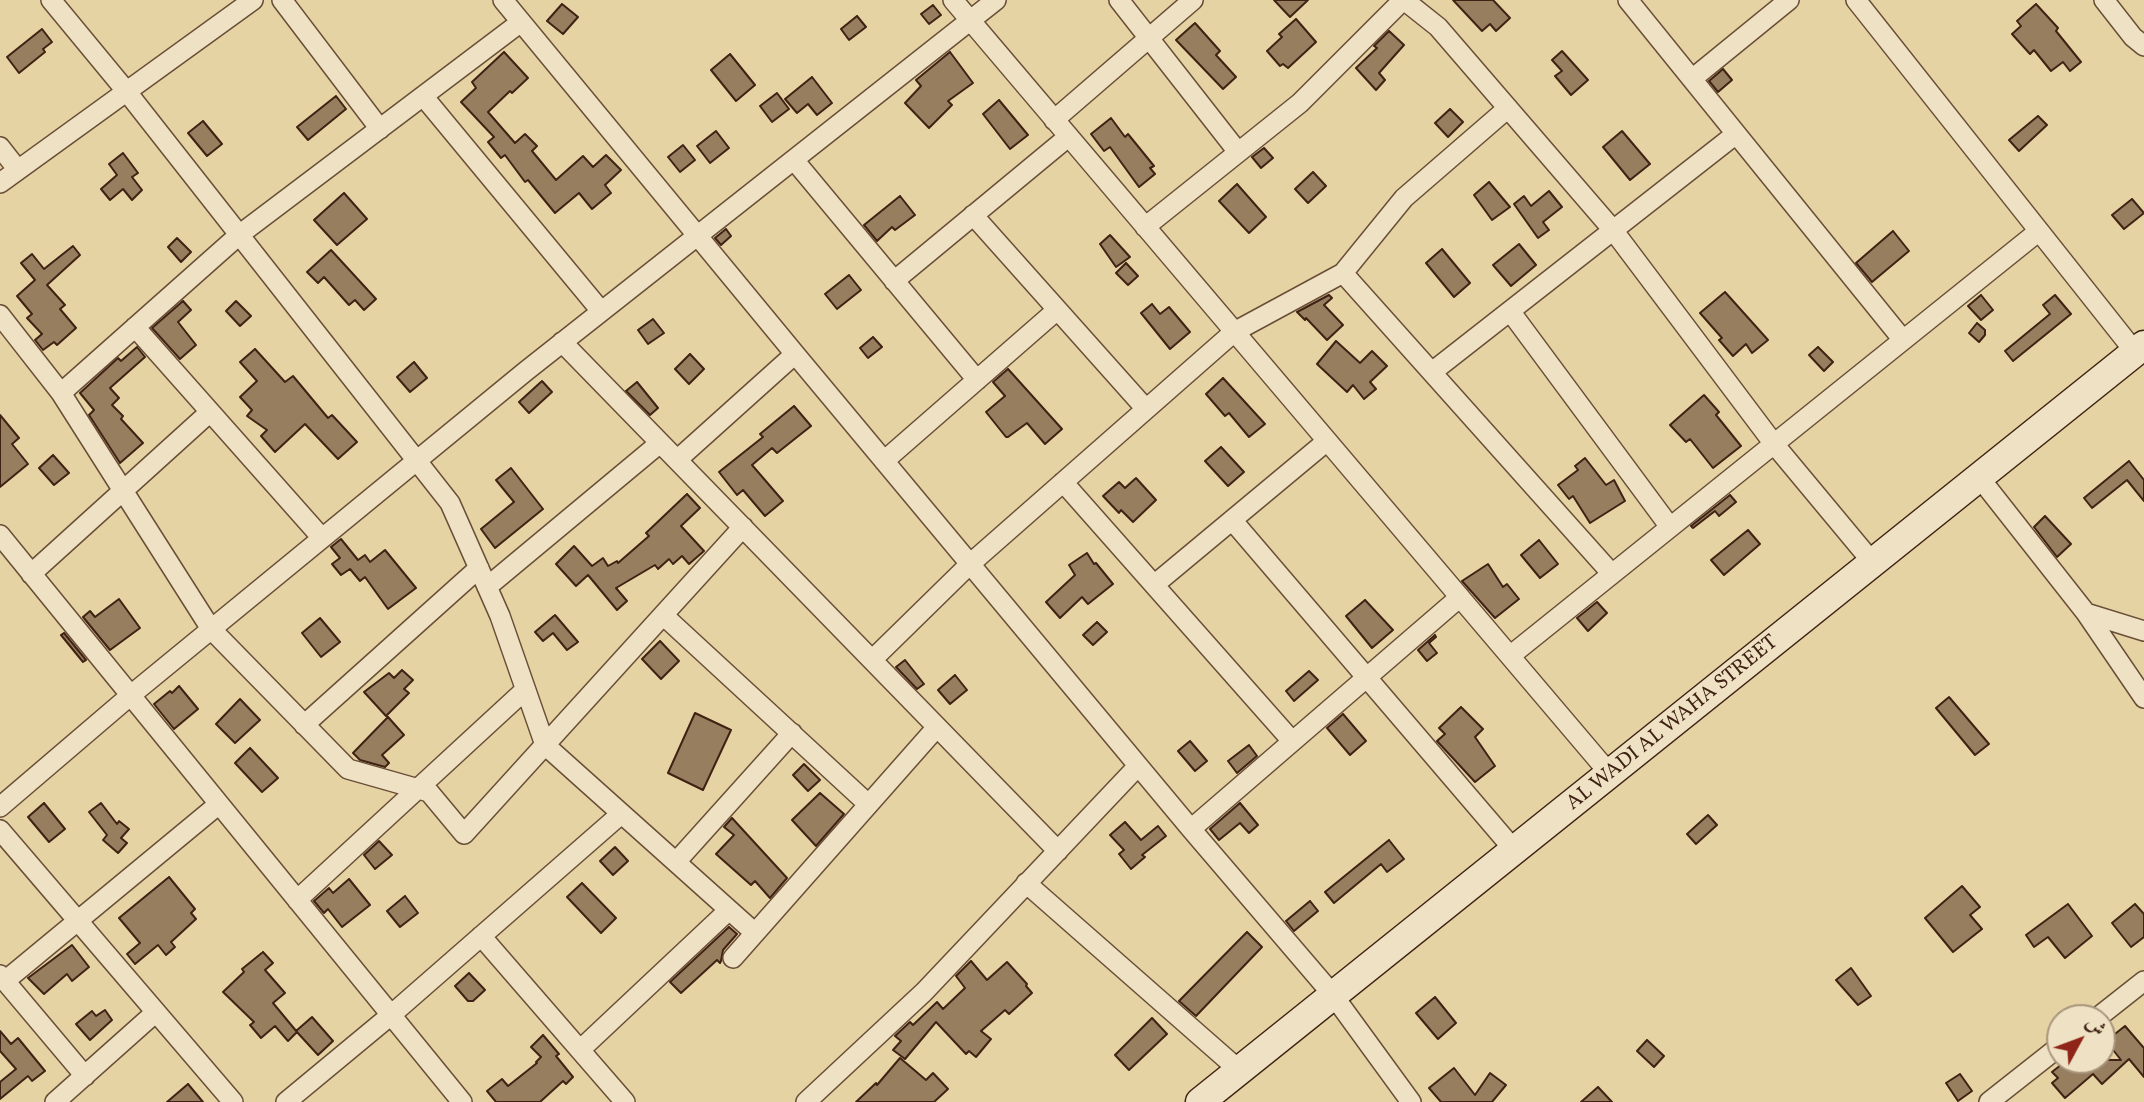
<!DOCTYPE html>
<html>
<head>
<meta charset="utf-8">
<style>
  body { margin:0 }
  #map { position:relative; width:2144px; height:1102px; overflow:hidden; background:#e6d3a4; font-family:Vollkorn,Amiri,serif }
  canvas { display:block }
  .north { position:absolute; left:2046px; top:1004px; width:70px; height:70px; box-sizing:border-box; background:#efe2c4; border:2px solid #a9957d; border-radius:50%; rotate:49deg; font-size:19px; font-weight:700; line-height:28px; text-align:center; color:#3f2213 }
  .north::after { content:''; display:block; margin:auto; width:24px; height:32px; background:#8f2418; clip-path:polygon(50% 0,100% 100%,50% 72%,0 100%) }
</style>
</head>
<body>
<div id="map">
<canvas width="2144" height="1102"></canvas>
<div class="north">ش</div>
</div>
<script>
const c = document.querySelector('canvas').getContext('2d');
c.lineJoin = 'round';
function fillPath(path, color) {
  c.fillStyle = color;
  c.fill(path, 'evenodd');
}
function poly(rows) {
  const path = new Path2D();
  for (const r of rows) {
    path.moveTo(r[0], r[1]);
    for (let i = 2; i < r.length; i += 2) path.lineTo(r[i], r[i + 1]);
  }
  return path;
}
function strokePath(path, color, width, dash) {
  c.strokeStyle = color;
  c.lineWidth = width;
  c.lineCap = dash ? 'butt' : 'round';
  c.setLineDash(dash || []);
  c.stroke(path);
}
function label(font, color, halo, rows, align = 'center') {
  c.font = font + ' Vollkorn,serif';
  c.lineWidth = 5;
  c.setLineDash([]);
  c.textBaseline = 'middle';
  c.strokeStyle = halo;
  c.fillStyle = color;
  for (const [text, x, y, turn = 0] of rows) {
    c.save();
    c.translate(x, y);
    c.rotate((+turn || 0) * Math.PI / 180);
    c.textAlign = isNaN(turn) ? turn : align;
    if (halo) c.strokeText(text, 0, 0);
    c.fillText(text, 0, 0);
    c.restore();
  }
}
const building = poly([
  [1274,0,1308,0,1290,17,1274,0],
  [1453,0,1493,0,1510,18,1496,31,1490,24,1482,31,1453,0],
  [562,4,578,17,563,34,547,21,562,4],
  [2036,4,2058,28,2056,31,2081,62,2070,71,2063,62,2051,71,2034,50,2030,54,2012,34,2021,26,2017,21,2036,4],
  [933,5,941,15,929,24,921,14,933,5],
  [857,16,866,27,849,40,841,29,857,16],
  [1296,19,1316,42,1288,68,1283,64,1280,66,1267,51,1282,37,1279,34,1296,19],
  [1195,23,1220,51,1216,55,1236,77,1223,89,1176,40,1195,23],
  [42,29,52,42,43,49,45,52,19,73,7,57,42,29],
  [1389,31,1404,45,1379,73,1385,80,1376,90,1356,68,1377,48,1374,46,1389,31],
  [1562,51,1588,80,1571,95,1555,76,1562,71,1552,60,1562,51],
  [504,52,528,78,512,93,510,91,488,112,515,143,525,134,537,146,532,151,556,180,583,156,593,167,606,155,621,170,605,185,611,193,592,209,579,193,555,213,528,180,525,182,505,155,501,158,488,142,494,137,461,102,476,88,472,82,504,52],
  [950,52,973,83,948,101,952,105,929,128,905,103,921,86,916,80,950,52],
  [730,54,755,85,736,101,711,70,730,54],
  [1723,69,1732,80,1718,92,1709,81,1723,69],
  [812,77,832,103,817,115,808,104,797,113,785,99,812,77],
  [777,93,789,109,772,122,760,106,777,93],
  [336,96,346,109,308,140,297,127,336,96],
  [999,100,1028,135,1010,149,983,114,999,100],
  [1450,109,1463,122,1448,137,1435,123,1450,109],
  [2038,116,2047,125,2019,151,2009,140,2038,116],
  [1111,118,1125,137,1128,134,1154,166,1150,168,1155,174,1139,187,1110,147,1104,151,1091,134,1111,118],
  [203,121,222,144,207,156,188,133,203,121],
  [716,131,729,148,710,163,697,146,716,131],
  [1622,131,1650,164,1630,180,1603,147,1622,131],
  [683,145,695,160,680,172,668,157,683,145],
  [1264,148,1273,158,1261,168,1252,157,1264,148],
  [123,153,138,173,132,177,142,190,132,200,123,189,110,200,101,189,117,175,109,164,123,153],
  [1313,172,1326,186,1308,203,1295,189,1313,172],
  [1489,182,1510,207,1492,220,1474,195,1489,182],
  [1237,184,1266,217,1249,233,1219,201,1237,184],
  [1549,191,1562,207,1543,222,1549,230,1538,238,1514,204,1524,196,1531,206,1549,191],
  [344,193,367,219,337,245,314,220,344,193],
  [900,196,915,215,895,230,892,227,877,241,864,225,900,196],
  [2132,199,2144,213,2124,229,2112,215,2132,199],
  [726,229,731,236,721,245,715,238,726,229],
  [1893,231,1909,251,1872,282,1856,263,1893,231],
  [1110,235,1130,257,1116,267,1100,244,1110,235],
  [177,238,191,252,181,262,168,247,177,238],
  [1519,244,1536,265,1511,286,1493,265,1519,244],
  [73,246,80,255,47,285,65,305,60,309,76,328,57,345,54,342,43,350,35,340,42,334,27,318,32,314,17,296,35,280,21,263,32,254,44,269,73,246],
  [1442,249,1470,283,1454,297,1426,263,1442,249],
  [331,250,376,299,364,310,355,300,349,305,324,277,318,283,307,272,331,250],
  [1126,263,1138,276,1128,285,1116,273,1126,263],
  [849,275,861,290,837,309,825,294,849,275],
  [1725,292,1768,340,1752,353,1746,344,1733,356,1719,340,1722,338,1700,313,1725,292],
  [1329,295,1332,298,1324,305,1343,325,1327,340,1306,318,1305,320,1297,312,1329,295],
  [1981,295,1993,310,1981,320,1968,306,1981,295],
  [2055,295,2071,314,2013,361,2005,351,2050,314,2043,305,2055,295],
  [183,301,191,310,178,322,196,345,180,359,152,328,183,301],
  [236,301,251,316,240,326,226,311,236,301],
  [1152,304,1160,314,1169,307,1190,332,1170,349,1141,313,1152,304],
  [653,319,664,333,648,344,638,330,653,319],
  [1977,323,1985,330,1985,335,1979,342,1969,333,1977,323],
  [873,337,882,347,868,358,860,348,873,337],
  [1336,341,1360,363,1372,351,1387,366,1370,382,1376,389,1364,399,1353,385,1347,392,1317,364,1336,341],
  [137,347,145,357,110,388,119,398,112,405,123,416,121,419,143,443,120,463,89,415,94,410,80,393,118,358,121,361,137,347],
  [1818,347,1833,362,1824,371,1809,355,1818,347],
  [255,349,285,382,293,376,328,418,332,415,357,442,338,459,305,424,275,452,261,436,267,430,247,416,252,410,240,397,257,381,240,362,255,349],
  [690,354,704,369,689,384,675,369,690,354],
  [414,362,427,378,410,392,397,377,414,362],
  [1008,369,1062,429,1045,444,1027,423,1008,437,1006,437,986,412,1005,396,993,382,1008,369],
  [1223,378,1265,424,1249,437,1229,413,1225,416,1206,394,1223,378],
  [542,381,552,392,529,413,519,402,542,381],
  [637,382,658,408,650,415,626,391,637,382],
  [1704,395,1719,412,1716,415,1741,446,1713,468,1690,439,1686,442,1670,425,1704,395],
  [794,406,811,426,777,453,772,448,752,465,783,501,765,516,743,490,737,495,719,472,763,437,760,434,794,406],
  [0,415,19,438,12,444,28,464,0,487,0,415],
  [1221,447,1244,472,1228,486,1205,461,1221,447],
  [53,455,69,473,54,485,39,468,53,455],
  [1585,458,1606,485,1614,480,1625,501,1590,523,1573,496,1569,499,1558,485,1578,470,1575,466,1585,458],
  [2129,461,2144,480,2144,501,2127,480,2092,508,2084,498,2129,461],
  [511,468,543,509,495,548,481,529,514,502,496,480,511,468],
  [1136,478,1156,500,1133,522,1121,510,1119,513,1103,496,1119,482,1125,488,1136,478],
  [687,494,700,508,681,526,704,551,689,564,682,556,673,564,669,559,658,569,655,565,616,588,627,601,617,610,588,575,576,586,556,564,574,546,592,566,603,558,608,566,617,561,618,563,649,536,646,533,687,494],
  [1730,495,1736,502,1719,516,1715,511,1693,528,1691,526,1730,495],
  [2045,516,2071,544,2057,557,2034,527,2045,516],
  [1748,530,1760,544,1724,575,1711,560,1748,530],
  [341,539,358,560,365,555,370,562,385,550,416,588,388,609,365,577,360,581,350,569,341,575,332,564,340,558,331,547,341,539],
  [1539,540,1558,564,1540,578,1521,555,1539,540],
  [1087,553,1094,564,1096,563,1113,584,1088,604,1082,597,1060,618,1046,602,1075,575,1069,565,1087,553],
  [1488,564,1503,587,1507,584,1519,599,1495,618,1462,581,1488,564],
  [119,599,140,628,110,650,83,617,90,611,95,617,119,599],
  [1365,600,1393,630,1372,648,1346,616,1365,600],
  [1597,602,1607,613,1588,631,1577,618,1597,602],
  [555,615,578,642,567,650,553,633,543,641,535,632,555,615],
  [320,618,340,642,321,657,302,633,320,618],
  [1097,622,1107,632,1093,645,1083,635,1097,622],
  [64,633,86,660,83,662,61,635,64,633],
  [1435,635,1436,637,1429,643,1437,653,1427,661,1418,650,1435,635],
  [660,641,679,661,661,679,642,659,660,641],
  [905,660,924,684,917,689,896,667,905,660],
  [402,670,413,680,404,689,409,693,386,716,364,692,389,673,394,678,402,670],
  [1309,671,1318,680,1294,701,1286,691,1309,671],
  [955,675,967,690,950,704,938,690,955,675],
  [179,686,198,709,174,729,154,704,170,691,172,693,179,686],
  [1949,697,1989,744,1975,755,1936,708,1949,697],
  [240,699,260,720,235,743,216,724,240,699],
  [1461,707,1483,729,1475,737,1495,766,1475,782,1437,741,1445,734,1439,728,1461,707],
  [695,713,731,730,703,790,668,773,695,713],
  [1343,714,1366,741,1350,755,1327,728,1343,714],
  [388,717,404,735,382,755,389,763,385,767,360,760,353,753,388,717],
  [1190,741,1207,761,1195,771,1178,751,1190,741],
  [1249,745,1257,756,1237,773,1228,761,1249,745],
  [250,748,278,778,262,792,235,763,250,748],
  [804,764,820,780,808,791,793,775,804,764],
  [820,793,844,814,816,846,792,820,820,793],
  [44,803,65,829,49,842,28,817,44,803],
  [101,803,117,824,119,821,129,829,121,838,127,843,118,853,103,840,107,835,89,812,101,803],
  [1240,803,1258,825,1249,833,1240,823,1219,840,1210,829,1240,803],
  [1708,815,1717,825,1696,844,1687,834,1708,815],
  [732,818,787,878,770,898,755,881,751,885,716,854,734,835,724,827,732,818],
  [1125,822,1141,840,1158,826,1166,836,1142,855,1145,857,1131,869,1119,854,1124,850,1110,835,1125,822],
  [1389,840,1404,859,1387,872,1381,864,1334,903,1325,892,1389,840],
  [379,841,392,855,375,869,364,855,379,841],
  [615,847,628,861,613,875,600,861,615,847],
  [169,877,195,909,191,913,196,919,171,942,175,947,166,955,158,945,135,964,127,954,140,943,119,918,169,877],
  [349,879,370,905,342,927,328,909,324,913,314,901,329,888,333,893,349,879],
  [582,883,616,918,601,933,567,897,582,883],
  [1962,886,1980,907,1970,915,1982,929,1953,952,1925,918,1962,886],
  [405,896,418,913,400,927,387,911,405,896],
  [1310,901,1318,911,1294,931,1286,921,1310,901],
  [2068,904,2092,936,2065,958,2048,937,2034,947,2026,935,2068,904],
  [2135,904,2144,914,2144,937,2131,947,2112,923,2135,904],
  [729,927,737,934,723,950,721,961,720,963,717,960,681,993,670,982,729,927],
  [1247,932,1262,947,1196,1016,1179,1001,1247,932],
  [72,945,89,967,72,981,67,974,44,994,28,978,72,945],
  [263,952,273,963,265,970,285,993,273,1003,297,1032,288,1041,275,1026,261,1038,250,1025,254,1022,223,992,244,972,242,969,263,952],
  [971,961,987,980,1007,962,1027,984,1026,986,1032,993,1009,1014,1005,1010,981,1031,991,1039,976,1057,969,1051,966,1054,936,1022,905,1059,893,1050,901,1041,895,1036,910,1022,913,1025,937,1002,943,1009,965,988,956,976,971,961],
  [1851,968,1871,996,1858,1005,1836,980,1851,968],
  [469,973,485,990,473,1001,468,1001,455,986,469,973],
  [1435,997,1456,1023,1438,1039,1416,1013,1435,997],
  [105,1010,112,1020,90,1040,76,1024,92,1011,96,1016,105,1010],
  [312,1017,333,1041,318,1055,296,1031,312,1017],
  [1152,1018,1167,1034,1129,1070,1115,1055,1152,1018],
  [2125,1026,2144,1048,2144,1077,2129,1059,2102,1084,2093,1074,2065,1098,2052,1083,2058,1078,2052,1072,2067,1060,2121,1060,2106,1041,2125,1026],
  [0,1031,11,1044,18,1038,45,1071,32,1081,28,1076,0,1099,0,1082,16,1069,0,1051,0,1031],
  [543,1035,559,1054,556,1056,573,1077,566,1084,563,1081,540,1102,496,1102,487,1091,502,1079,508,1086,537,1063,536,1062,541,1057,531,1047,543,1035],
  [1647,1040,1664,1056,1654,1067,1637,1051,1647,1040],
  [900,1058,926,1080,933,1073,948,1089,934,1102,856,1102,876,1083,877,1085,900,1058],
  [1454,1068,1475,1095,1490,1073,1506,1085,1492,1102,1441,1102,1429,1088,1454,1068],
  [1960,1074,1972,1091,1958,1101,1946,1083,1960,1074],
  [188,1084,203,1102,167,1102,188,1084],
  [1598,1087,1612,1102,1581,1102,1598,1087]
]);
fillPath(building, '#967e5e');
strokePath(building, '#3f2213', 2);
const street = poly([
  [51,0,127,92,450,503,500,616,545,745,755,933],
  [282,0,380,129],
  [503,0,795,354,1191,829,1333,995,1411,1102],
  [953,0,1610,774],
  [1119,0,1238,152],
  [1404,0,1438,27,1613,230,1774,444,1873,563],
  [1628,0,1903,340],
  [1856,0,2135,352],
  [2104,0,2133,37,2144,46],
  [1692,79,1789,0],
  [423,96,601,311],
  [1054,120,1193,0],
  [0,147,18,170],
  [794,160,977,380],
  [0,183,253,0],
  [973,215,1146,409],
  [1145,227,1300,103,1403,0],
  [1343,273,1612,574],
  [894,281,1068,137],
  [1510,311,1670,527],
  [0,315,61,393,211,629,348,769,429,792,464,834,743,527],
  [135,327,322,538],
  [562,342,1058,851],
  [1432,372,1736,134],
  [61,393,239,235,521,22],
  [677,460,795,354],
  [884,461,1057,310],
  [1979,477,2086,613,2144,631],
  [1063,482,1292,741],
  [1232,520,1515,851],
  [0,535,462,1102],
  [31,574,210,412],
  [1154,585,1327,441],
  [487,587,660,443],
  [2086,613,2144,698],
  [663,615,868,804],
  [1510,656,2039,231],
  [872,660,970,564,1234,332,1343,273,1404,198,1508,108],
  [304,725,479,568],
  [0,807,131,695,526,371,996,0],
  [1191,829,1460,597],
  [0,830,233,1102],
  [676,862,792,733],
  [1026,883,1239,1070],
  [297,900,525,690],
  [481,936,625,1102],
  [733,958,937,727],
  [0,975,85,1076],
  [5,981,219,804],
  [2097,1018,2144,981],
  [580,1050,729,910],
  [55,1102,156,1012],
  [286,1102,391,1015,621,814],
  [806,1102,924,992,1138,766],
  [1989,1102,2060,1046]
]);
const secondary = poly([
  [1200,1102,2144,345]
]);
strokePath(street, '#694e37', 22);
strokePath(secondary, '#3f2213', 31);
strokePath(street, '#efe2c4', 19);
strokePath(secondary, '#efe2c4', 28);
label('21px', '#3f2213', '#efe2c4', [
  ["AL WADI AL WAHA STREET",1673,724,-39]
]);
</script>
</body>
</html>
